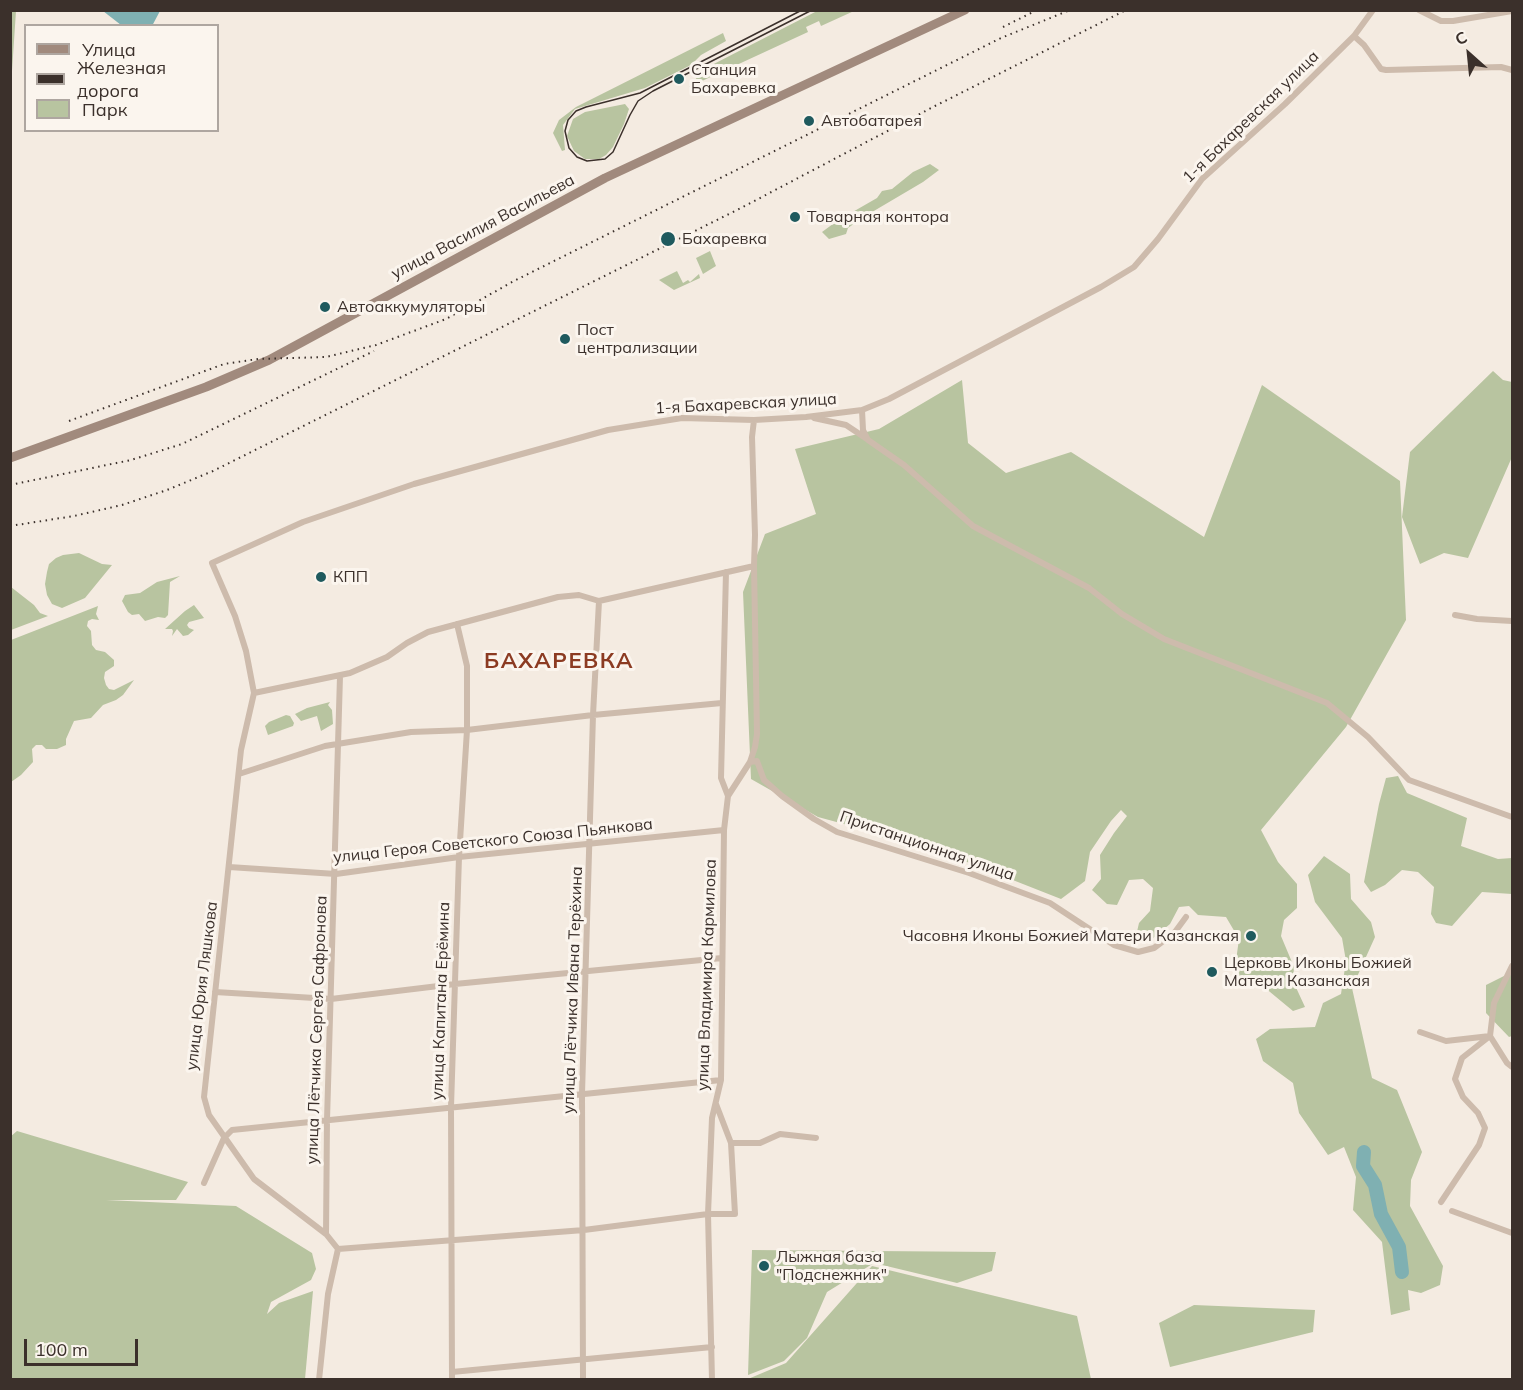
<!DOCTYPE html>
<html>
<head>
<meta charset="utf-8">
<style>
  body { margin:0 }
  #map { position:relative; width:1523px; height:1390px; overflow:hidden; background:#f4ebe1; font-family:Mulish,sans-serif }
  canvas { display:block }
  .frame { position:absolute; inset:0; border:12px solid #3b302b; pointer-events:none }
  .legend { position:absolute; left:24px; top:24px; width:195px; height:108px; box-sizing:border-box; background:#fbf5ee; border:2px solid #aea6a0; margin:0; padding:8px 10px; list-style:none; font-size:18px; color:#3b302b }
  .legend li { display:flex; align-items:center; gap:12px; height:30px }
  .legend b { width:30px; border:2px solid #aea6a0 }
  .north { position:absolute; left:1439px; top:24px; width:60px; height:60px; -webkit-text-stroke:4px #fbf5ee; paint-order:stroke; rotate:333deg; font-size:16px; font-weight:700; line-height:24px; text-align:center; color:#3b302b }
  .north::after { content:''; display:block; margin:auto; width:21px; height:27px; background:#3b302b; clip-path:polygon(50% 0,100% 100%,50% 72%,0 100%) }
  .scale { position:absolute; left:24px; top:1339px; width:114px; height:27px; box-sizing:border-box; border:3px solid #3b302b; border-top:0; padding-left:8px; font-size:18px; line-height:21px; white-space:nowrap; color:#3b302b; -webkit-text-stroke:4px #fbf5ee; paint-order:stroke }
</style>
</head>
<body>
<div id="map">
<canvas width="1523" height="1390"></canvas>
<div class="frame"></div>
<ul class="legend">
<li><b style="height:8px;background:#a18a7d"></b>Улица</li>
<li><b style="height:8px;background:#3b302b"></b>Железная дорога</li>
<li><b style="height:16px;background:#b8c4a0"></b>Парк</li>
</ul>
<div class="north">С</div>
<div class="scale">100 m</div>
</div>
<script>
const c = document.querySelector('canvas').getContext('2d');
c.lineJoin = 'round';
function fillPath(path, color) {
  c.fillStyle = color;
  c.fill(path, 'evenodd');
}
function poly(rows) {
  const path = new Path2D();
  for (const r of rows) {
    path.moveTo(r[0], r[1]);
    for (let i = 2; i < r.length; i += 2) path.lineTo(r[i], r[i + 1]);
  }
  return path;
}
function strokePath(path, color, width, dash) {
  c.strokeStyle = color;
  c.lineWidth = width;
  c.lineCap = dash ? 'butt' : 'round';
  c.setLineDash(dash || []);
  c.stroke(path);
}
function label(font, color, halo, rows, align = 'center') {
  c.font = font + ' Mulish,sans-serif';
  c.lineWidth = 6;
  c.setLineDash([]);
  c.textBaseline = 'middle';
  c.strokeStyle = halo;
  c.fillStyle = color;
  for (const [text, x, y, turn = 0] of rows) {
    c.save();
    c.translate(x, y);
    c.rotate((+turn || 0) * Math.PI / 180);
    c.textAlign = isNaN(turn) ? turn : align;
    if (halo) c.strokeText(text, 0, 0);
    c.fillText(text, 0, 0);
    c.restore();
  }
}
fillPath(poly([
  [11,10,16,11,11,86,10,11],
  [819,10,854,11,821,26,819,21,806,27,808,32,689,87,704,69],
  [723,33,726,41,701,55,691,65,645,88,575,109,563,125,565,150,562,151,553,133,559,120,576,107],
  [625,104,629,109,624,124,613,147,606,155,599,159,585,159,574,151,567,136,573,119,585,112],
  [930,164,939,170,923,182,862,218,848,228,846,234,829,239,822,232,837,221,877,198,882,191,892,189,913,172],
  [710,251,716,266,703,274,696,258],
  [677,271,683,283,688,280,690,282,699,274,700,278,674,290,659,280],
  [1493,371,1503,380,1512,382,1512,457,1468,558,1444,553,1420,564,1402,517,1410,452],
  [962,380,968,443,1006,473,1071,452,1204,537,1262,385,1400,481,1406,620,1346,727,1261,830,1278,862,1297,884,1297,908,1284,920,1281,936,1294,967,1293,981,1305,1007,1293,1011,1264,987,1234,975,1239,939,1226,917,1198,915,1189,906,1179,907,1170,924,1151,940,1140,941,1136,936,1139,923,1150,911,1153,888,1143,879,1129,880,1117,905,1107,904,1092,890,1101,879,1100,855,1114,833,1127,816,1121,810,1111,821,1090,852,1085,881,1061,899,929,847,884,838,866,830,818,817,751,779,743,592,765,534,816,514,795,449,879,429],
  [79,553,102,564,112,565,85,598,62,608,52,604,47,595,45,584,47,572,49,564,56,558,63,555],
  [180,576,170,582,168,615,165,618,158,617,145,621,139,614,132,615,128,612,122,601,125,595,140,593,157,582],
  [11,587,34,605,40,613,48,616,11,630],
  [194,605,204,618,189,622,187,625,189,628,194,630,188,635,183,636,177,629,172,636,173,631,172,629,165,629,185,611],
  [98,606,96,614,99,620,92,619,88,621,87,626,91,631,92,645,96,650,105,652,114,660,114,666,105,672,104,678,106,685,109,689,114,690,134,680,123,695,116,700,103,705,91,718,74,721,66,739,66,745,57,749,46,749,42,745,36,745,32,749,33,762,21,775,11,782,11,640],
  [330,702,328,705,332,710,333,724,321,731,317,716,301,721,295,714,307,708],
  [286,715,290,716,294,723,293,726,268,735,265,726,269,722],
  [1398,776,1407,793,1467,818,1461,846,1498,859,1512,858,1512,894,1482,892,1452,926,1436,923,1431,914,1434,887,1418,872,1402,870,1385,885,1371,892,1364,882,1379,804,1386,778],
  [1324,856,1350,874,1351,899,1371,922,1375,937,1352,988,1372,1078,1397,1090,1422,1152,1411,1180,1410,1206,1443,1266,1440,1285,1421,1293,1408,1290,1410,1310,1391,1315,1382,1242,1353,1210,1356,1177,1344,1147,1328,1155,1299,1113,1293,1083,1263,1061,1256,1039,1270,1029,1315,1027,1323,1003,1341,994,1346,961,1342,938,1315,902,1308,875],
  [1512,972,1512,1036,1509,1037,1486,1013,1486,985],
  [17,1131,188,1182,176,1200,106,1200,236,1206,312,1253,316,1269,311,1280,271,1302,267,1314,279,1303,313,1291,305,1379,11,1379,10,1137],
  [752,1250,996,1252,992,1271,957,1283,874,1263,827,1292,807,1338,784,1361,748,1375],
  [872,1266,1077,1316,1091,1379,748,1379,786,1363],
  [1194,1305,1315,1310,1313,1332,1170,1367,1159,1323]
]), '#b8c4a0');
fillPath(poly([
  [103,11,160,11,152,26,121,25]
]), '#7fb0b2');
strokePath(poly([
  [1364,1152,1363,1166,1375,1185,1381,1214,1399,1247,1402,1272]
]), '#7fb0b2', 14);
strokePath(poly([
  [1419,10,1441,21,1453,21,1512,11],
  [1354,36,1364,45,1381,69,1386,70,1501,67,1512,70],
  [862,410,863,430,868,440,904,465,973,526,1089,588,1122,614,1164,639,1327,703,1368,737,1409,780,1512,817],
  [814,418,846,425,867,439],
  [1455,615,1477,619,1512,621],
  [254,693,350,673,387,657,407,643,428,632,558,597,579,595,599,601,754,566],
  [750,762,757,761,764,780,782,796,814,819,837,832,969,873,1050,903,1114,945,1138,952,1154,948,1175,932,1186,917],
  [239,774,325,746,411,732,467,730,593,715,722,703],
  [728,796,750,762,755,747,757,734,754,566,755,535,752,437,754,420],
  [229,867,336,874,459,857,724,830],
  [215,992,331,999,455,984,722,958],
  [1420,1032,1446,1041,1490,1036,1507,1063,1512,1067],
  [731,1143,760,1143,780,1134,816,1138],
  [204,1183,224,1138,232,1130,721,1080],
  [1441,1202,1479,1145,1485,1128,1478,1113,1463,1097,1455,1079,1462,1058,1490,1036,1494,1003,1512,966],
  [1452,1211,1512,1233],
  [326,1234,254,1179,209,1115,204,1097,241,750,254,693,246,651,235,616,212,563,303,522,414,484,608,430,682,418,754,420,806,417,862,410,889,399,1101,287,1134,267,1158,239,1202,179,1285,104,1354,36,1373,10],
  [338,1249,584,1230,708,1214,735,1214,731,1143,716,1104],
  [452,1372,712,1347],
  [319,1380,328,1294,338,1249,326,1234,327,1120,340,676],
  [452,1380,451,1107,459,857,467,730,467,666,457,624],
  [583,1380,582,1094,593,715,599,601],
  [712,1380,708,1214,712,1118,721,1080,724,830,728,796,721,778,726,572]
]), '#cdbbac', 6);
strokePath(poly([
  [10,458,206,387,269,360,605,178,965,10]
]), '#a18a7d', 9);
strokePath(poly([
  [802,10,640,93,586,107,576,111,568,120,565,131,569,148,577,157,587,161,605,159,613,152,630,115,638,101,653,91,812,10]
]), '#3b302b', 1.5);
strokePath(poly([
  [1003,27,1037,10],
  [69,421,224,364,258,359,326,357,376,345,446,319,514,281,1001,38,1070,10],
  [10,485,131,460,182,444,374,351],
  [10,526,74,516,122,505,167,490,213,471,741,208,935,106,1126,10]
]), '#3b302b', 2, [1.5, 4.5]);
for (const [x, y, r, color] of [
  [679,79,6,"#1f5a5e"],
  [809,121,6,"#1f5a5e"],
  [795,217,6,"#1f5a5e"],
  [668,239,8,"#1f5a5e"],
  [325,307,6,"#1f5a5e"],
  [565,339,6,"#1f5a5e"],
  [321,577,6,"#1f5a5e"],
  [1251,936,6,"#1f5a5e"],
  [1212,972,6,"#1f5a5e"],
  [764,1266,6,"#1f5a5e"]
]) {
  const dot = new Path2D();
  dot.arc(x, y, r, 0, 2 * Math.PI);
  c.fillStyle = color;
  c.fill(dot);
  strokePath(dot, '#fbf5ee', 2);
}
label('16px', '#3b302b', '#fbf5ee', [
  ["Станция",691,70],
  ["Бахаревка",691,88],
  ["Автобатарея",821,121],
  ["Товарная контора",807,217],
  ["Бахаревка",682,239],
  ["Автоаккумуляторы",337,307],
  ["Пост",577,330],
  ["централизации",577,348],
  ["КПП",333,577],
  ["Часовня Иконы Божией Матери Казанская",1239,936,"right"],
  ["Церковь Иконы Божией",1224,963],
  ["Матери Казанская",1224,981],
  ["Лыжная база",776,1257],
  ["\"Подснежник\"",776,1275]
], 'left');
label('16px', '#3b302b', '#fbf5ee', [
  ["1-я Бахаревская улица",1251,117,-44],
  ["улица Василия Васильева",483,227,-28],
  ["1-я Бахаревская улица",746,404,-3],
  ["улица Героя Советского Союза Пьянкова",493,841,-6],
  ["Пристанционная улица",927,846,19],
  ["улица Владимира Кармилова",707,975,-88],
  ["улица Юрия Ляшкова",202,986,-83],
  ["улица Лётчика Ивана Терёхина",573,990,-88],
  ["улица Капитана Ерёмина",441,1001,-88],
  ["улица Лётчика Сергея Сафронова",317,1030,-88]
]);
c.letterSpacing = '1.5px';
label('bold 22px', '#8c3b22', '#fbf5ee', [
  ["БАХАРЕВКА",559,661]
]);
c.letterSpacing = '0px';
</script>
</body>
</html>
